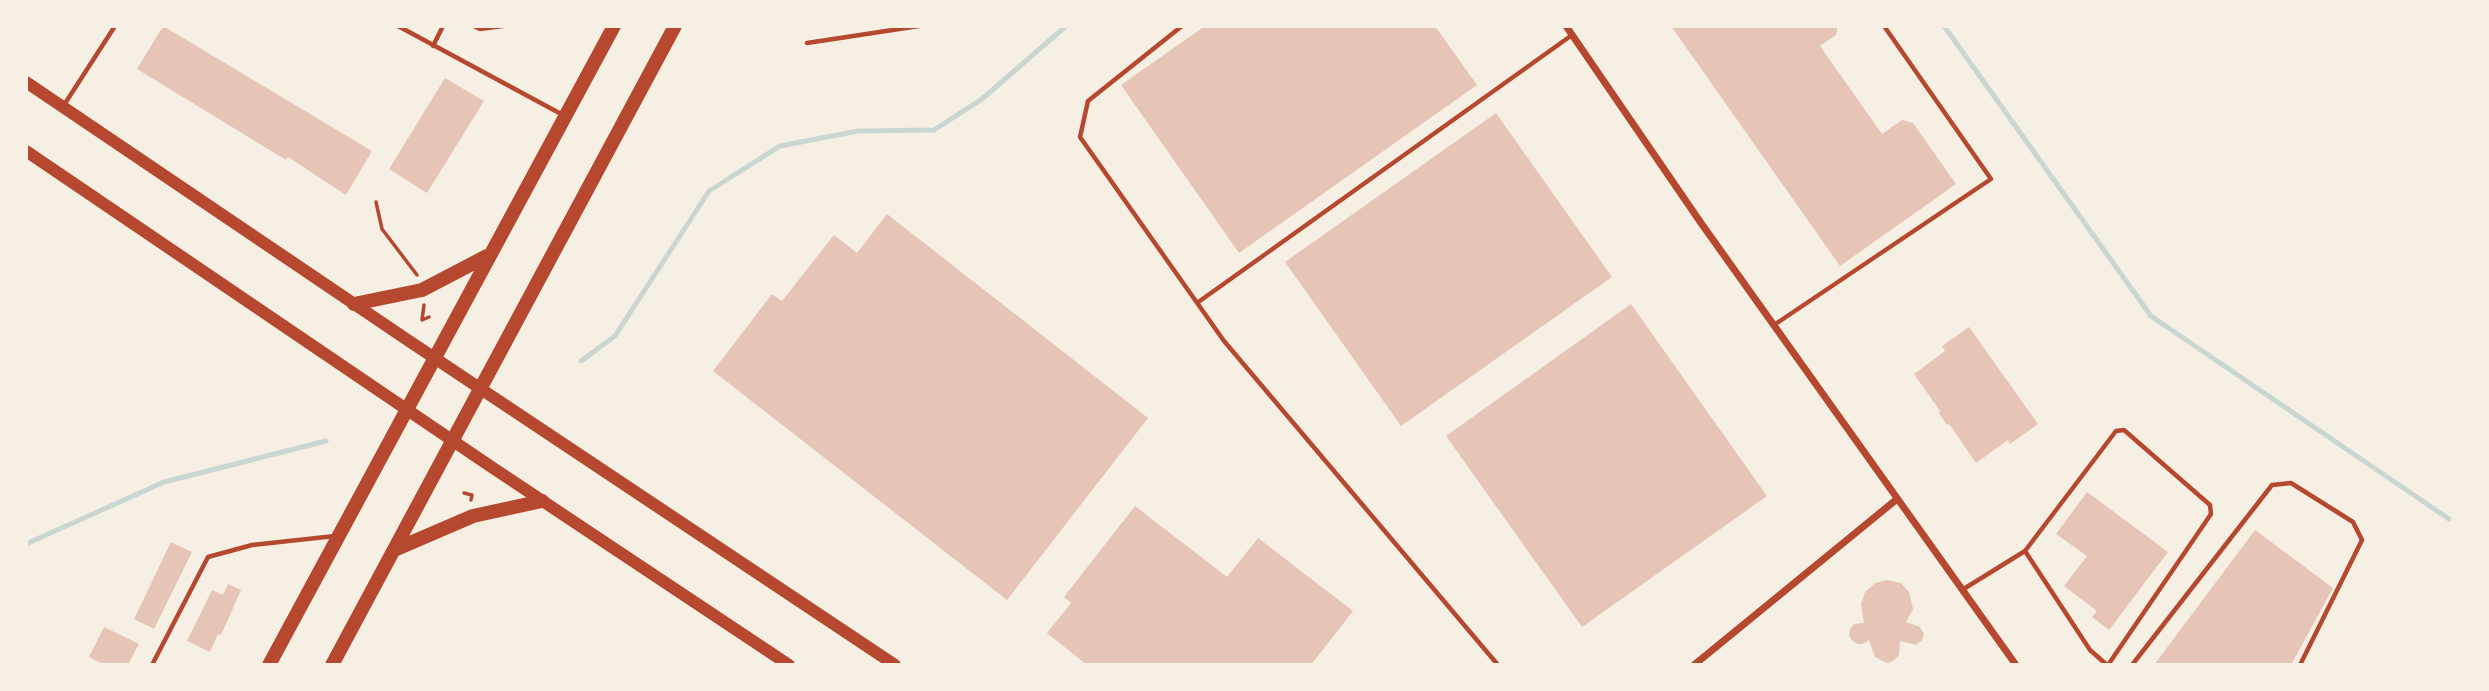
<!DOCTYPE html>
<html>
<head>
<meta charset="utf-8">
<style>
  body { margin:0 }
  #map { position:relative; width:2489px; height:691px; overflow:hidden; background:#f6efe4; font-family:Jost,sans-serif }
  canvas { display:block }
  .frame { position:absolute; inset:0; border:28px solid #f6efe4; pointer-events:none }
</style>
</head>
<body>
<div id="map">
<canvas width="2489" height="691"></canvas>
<div class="frame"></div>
</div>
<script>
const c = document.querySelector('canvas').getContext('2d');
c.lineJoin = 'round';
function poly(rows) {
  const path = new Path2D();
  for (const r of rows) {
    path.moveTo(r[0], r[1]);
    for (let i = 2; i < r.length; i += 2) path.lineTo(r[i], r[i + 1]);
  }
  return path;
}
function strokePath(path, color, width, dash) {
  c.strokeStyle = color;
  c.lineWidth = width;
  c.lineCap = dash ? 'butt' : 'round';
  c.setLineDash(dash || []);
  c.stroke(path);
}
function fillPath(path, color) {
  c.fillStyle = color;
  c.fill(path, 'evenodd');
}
strokePath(poly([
  [1944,26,2151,316,2449,519],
  [581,361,615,336,709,191,780,146,858,131,934,130,982,99,1066,26],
  [26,544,164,482,326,441]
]), '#c9d6d2', 5);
fillPath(poly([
  [163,26,372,151,346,195,288,157,286,160,137,69],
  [1205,26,1435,26,1477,85,1239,253,1121,85],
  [1671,26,1838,26,1836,35,1820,46,1882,134,1902,120,1913,123,1956,184,1840,266],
  [445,78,484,101,427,193,389,169],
  [1496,113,1612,277,1401,426,1285,262],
  [887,214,1148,418,1007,600,713,371,772,294,782,301,834,235,857,253],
  [1631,304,1767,496,1582,627,1446,436],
  [1969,327,2038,424,2010,444,2008,440,1976,463,1950,425,1946,424,1939,413,1940,411,1914,374,1945,351,1942,346],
  [2087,492,2168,552,2109,630,2092,617,2097,611,2064,586,2087,556,2056,534],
  [1135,506,1227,577,1258,538,1353,611,1311,665,1087,665,1047,633,1071,603,1064,597],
  [2255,530,2333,588,2291,665,2154,665],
  [171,542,192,552,154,629,134,619],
  [1887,580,1901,583,1909,592,1913,609,1906,622,1920,627,1924,634,1922,640,1916,645,1900,641,1899,655,1893,661,1887,663,1875,657,1869,640,1863,644,1858,644,1852,641,1849,635,1850,629,1854,624,1864,623,1861,604,1865,592,1875,583],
  [228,584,241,590,221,635,218,634,210,652,187,641,212,590,223,595],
  [104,627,139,644,128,665,105,665,89,657]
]), '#e6c5b7');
strokePath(poly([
  [376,202,382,229,417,275],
  [424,305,422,320,429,317],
  [464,493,472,495,471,500]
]), '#b5482f', 3.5);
strokePath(poly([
  [398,26,563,115],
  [474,26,480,29,503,26],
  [1182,26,1088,101,1080,137,1224,341,1498,665],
  [807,43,919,26],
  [433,46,443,26],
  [64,105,115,26],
  [1197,303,1572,35],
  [1774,325,1991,179,1884,26],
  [2025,551,2090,650,2107,665],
  [1962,590,2025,551,2116,431,2124,430,2210,505,2211,514,2108,665],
  [152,665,208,557,252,545,335,536],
  [2132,665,2272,485,2291,483,2353,522,2362,540,2300,665]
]), '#b5482f', 4.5);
strokePath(poly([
  [1566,26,1701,223,2016,665],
  [1694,665,1897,499]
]), '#b5482f', 7);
strokePath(poly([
  [26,82,409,341,895,665],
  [26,151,490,466,789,665]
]), '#b5482f', 12);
strokePath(poly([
  [354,304,422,290,487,256],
  [394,550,473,516,542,501],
  [269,665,614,26],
  [332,665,675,26]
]), '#b5482f', 14);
</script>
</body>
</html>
